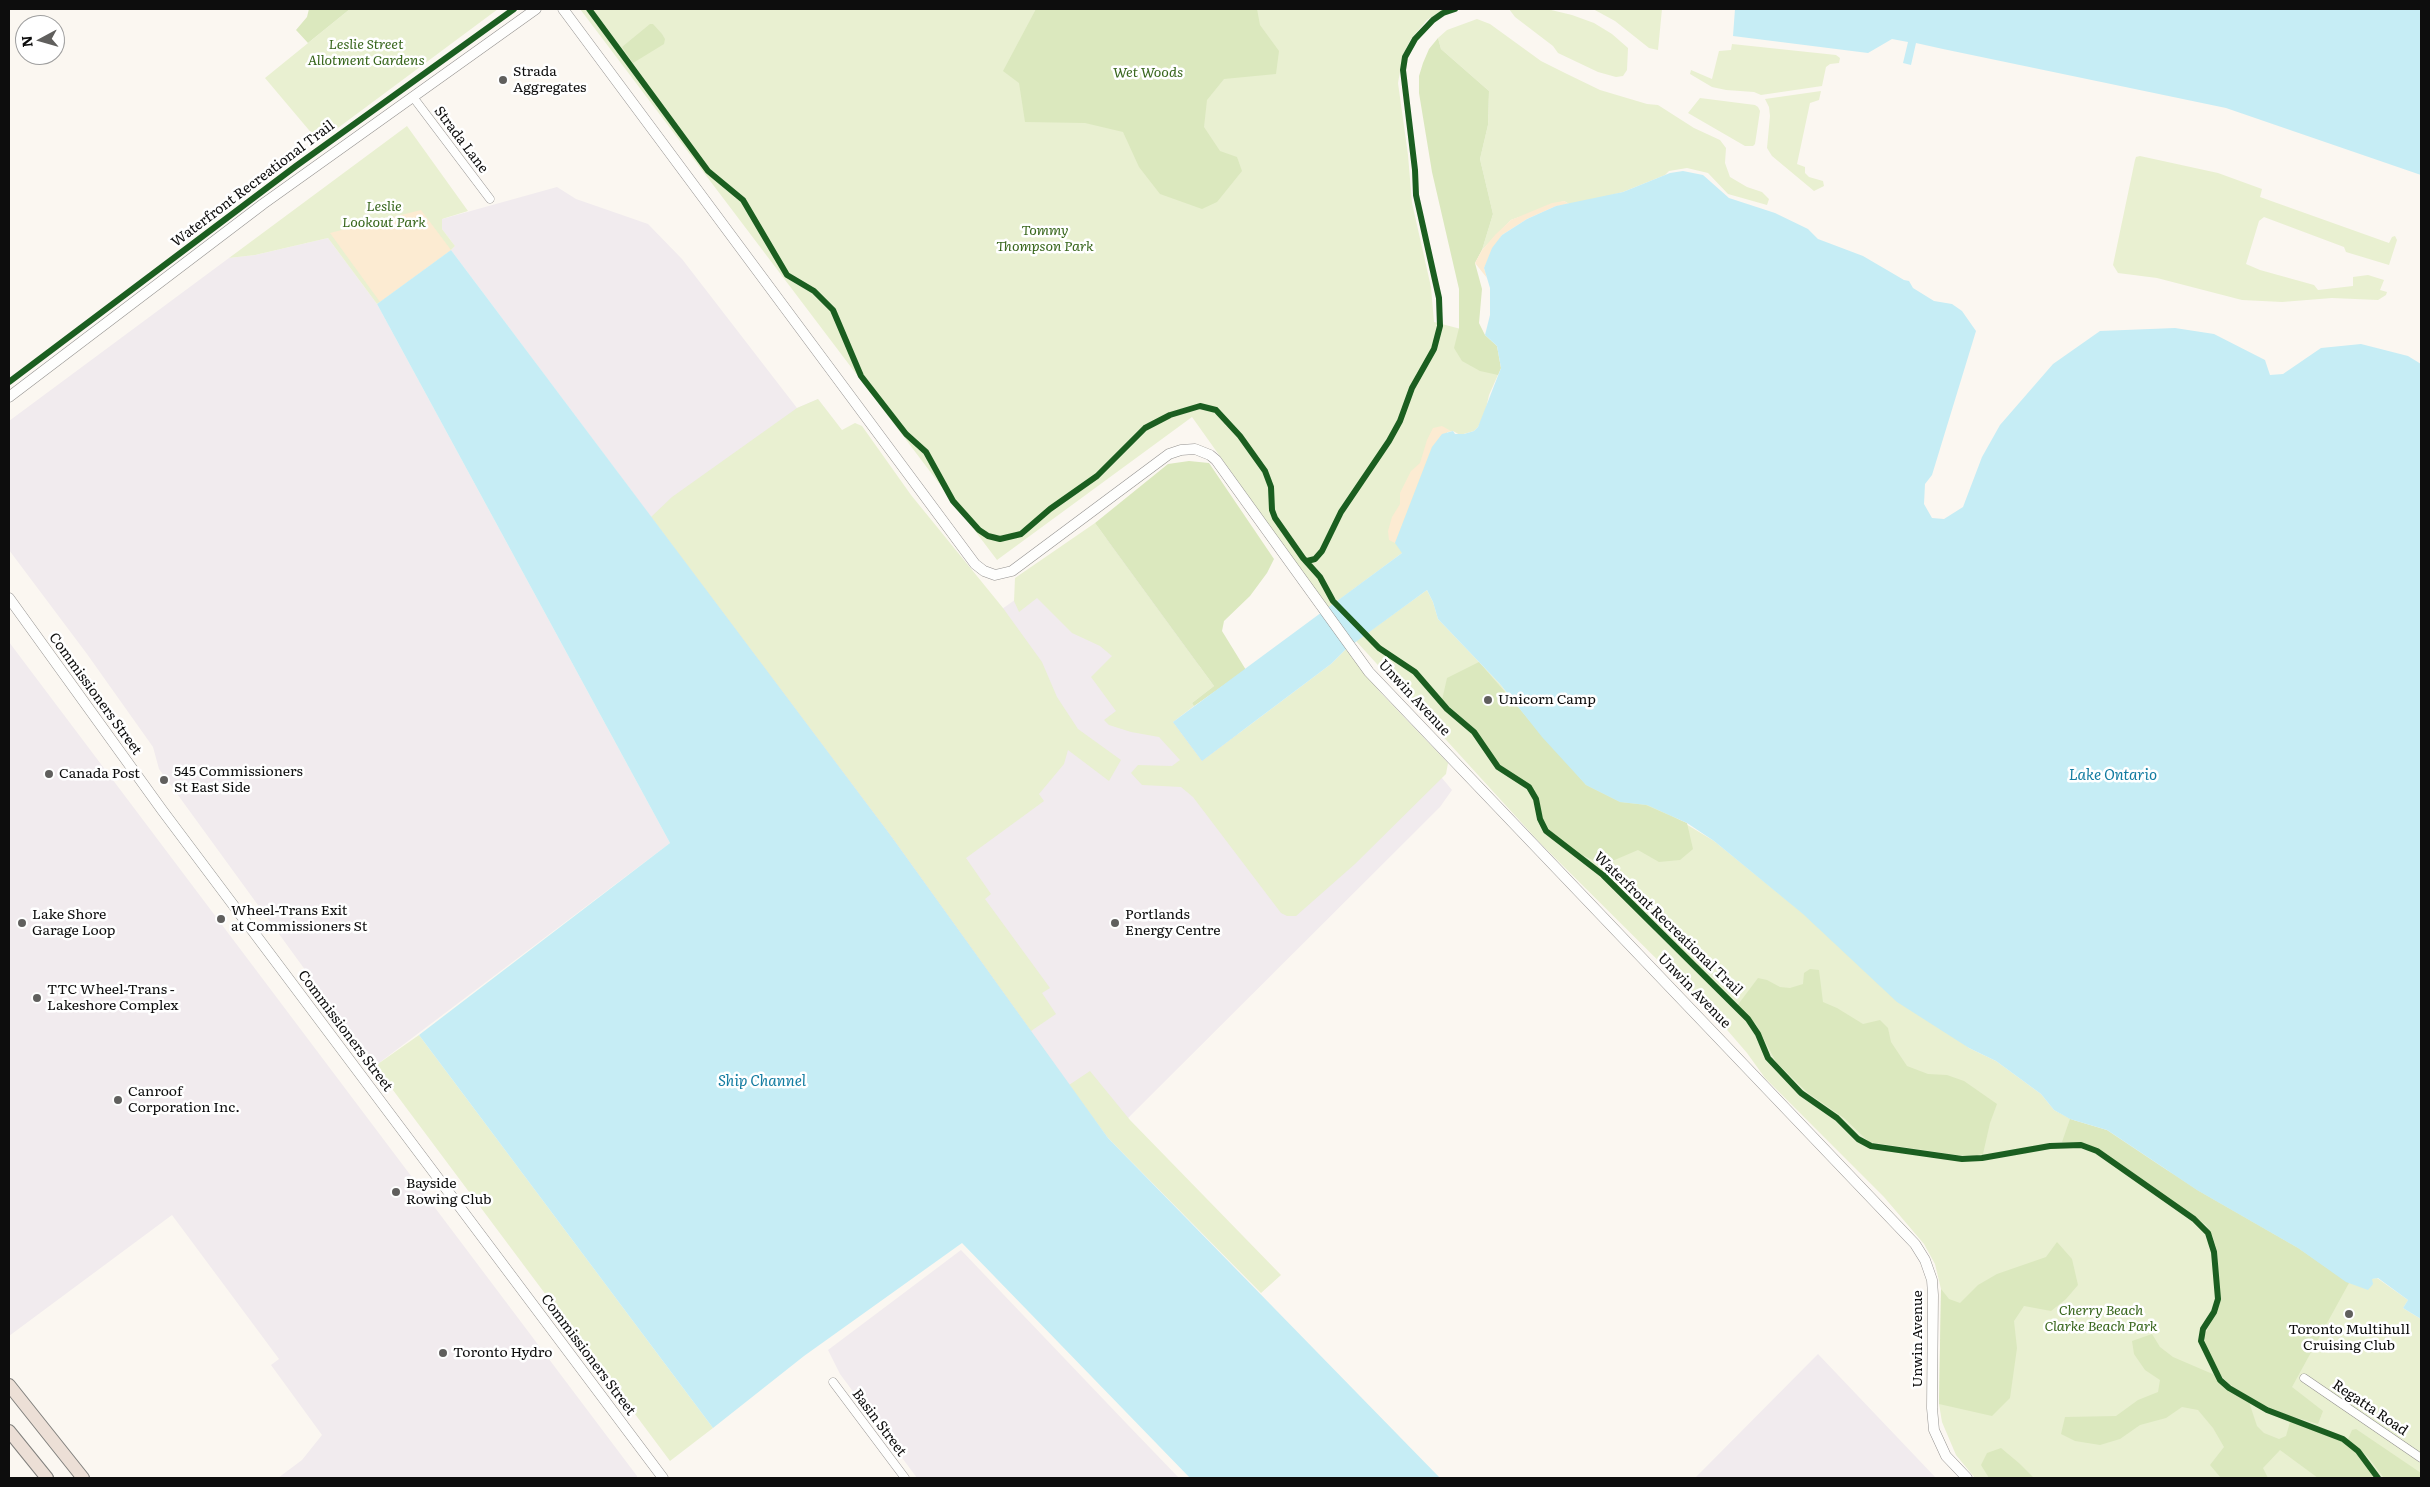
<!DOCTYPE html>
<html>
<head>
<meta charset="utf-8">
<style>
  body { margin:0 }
  #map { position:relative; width:2430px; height:1487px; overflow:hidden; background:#fbf7f1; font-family:Literata,serif }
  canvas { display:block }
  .frame { position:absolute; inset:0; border:10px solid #0d0d0d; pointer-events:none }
  .north { position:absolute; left:15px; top:15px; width:50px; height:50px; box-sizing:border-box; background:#fff; border:1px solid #9e9e9e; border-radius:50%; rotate:264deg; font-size:14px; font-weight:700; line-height:20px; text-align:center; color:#0d0d0d }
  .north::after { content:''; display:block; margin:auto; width:18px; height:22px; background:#605f5d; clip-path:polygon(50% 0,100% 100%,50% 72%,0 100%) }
</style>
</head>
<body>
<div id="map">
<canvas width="2430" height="1487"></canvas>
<div class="frame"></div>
<div class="north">N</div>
</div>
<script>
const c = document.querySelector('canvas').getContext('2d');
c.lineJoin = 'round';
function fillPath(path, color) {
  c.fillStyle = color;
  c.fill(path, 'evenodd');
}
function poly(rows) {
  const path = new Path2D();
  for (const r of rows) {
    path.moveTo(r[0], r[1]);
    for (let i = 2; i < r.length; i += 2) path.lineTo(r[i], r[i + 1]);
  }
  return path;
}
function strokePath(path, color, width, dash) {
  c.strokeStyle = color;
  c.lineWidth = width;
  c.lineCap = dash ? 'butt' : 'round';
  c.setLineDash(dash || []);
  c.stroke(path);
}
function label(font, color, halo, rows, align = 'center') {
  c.font = font + ' Literata,serif';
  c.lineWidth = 5;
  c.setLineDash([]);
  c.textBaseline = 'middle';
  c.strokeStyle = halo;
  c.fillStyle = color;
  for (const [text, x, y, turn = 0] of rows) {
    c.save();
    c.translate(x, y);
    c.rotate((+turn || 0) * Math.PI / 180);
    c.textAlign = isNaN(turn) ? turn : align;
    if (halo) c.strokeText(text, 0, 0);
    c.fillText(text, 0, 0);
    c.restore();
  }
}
fillPath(poly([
  [557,187,576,199,648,224,682,259,797,408,818,399,985,621,1104,537,1211,597,1192,704,1194,706,1173,722,1437,772,1452,790,1440,807,1108,1138,654,521,451,250,455,246,442,229,442,219],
  [328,238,377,304,670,843,375,1066,159,769,153,747,87,654,9,550,9,421,229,258,255,255],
  [9,642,637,1476,637,1478,278,1478,302,1460,322,1435,271,1365,279,1359,172,1215,9,1336],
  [961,1250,1127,1424,1179,1478,917,1478,840,1374,828,1350],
  [1818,1354,1936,1478,1695,1478]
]), '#f1ebee');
fillPath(poly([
  [350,9,498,9,319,142,265,78],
  [580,9,1445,9,1427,20,1411,39,1403,55,1398,83,1408,155,1412,203,1431,287,1434,322,1461,329,1501,368,1489,395,1485,413,1478,427,1474,431,1460,435,1453,431,1447,432,1402,553,1328,608,1192,417,997,560],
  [1509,9,1547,9,1572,15,1594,23,1612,34,1628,48,1627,70,1623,76,1616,77,1598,72,1558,53,1553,46,1515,17],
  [1593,9,1662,9,1658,50,1649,48,1615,21],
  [1477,19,1490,24,1541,61,1567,74,1600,90,1647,104,1658,105,1694,128,1720,140,1726,148,1725,163,1730,177,1747,187,1762,192,1769,199,1767,205,1728,194,1708,173,1687,168,1669,171,1665,175,1623,192,1571,205,1564,201,1511,220,1482,250,1493,214,1480,159,1488,125,1489,91,1441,49,1438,38,1447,30],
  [1732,44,1836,55,1840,58,1839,63,1830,64,1826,67,1822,86,1761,95,1754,92,1726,90,1712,87,1690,74,1691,70,1712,79,1719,51,1731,50],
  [1821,91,1819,100,1810,103,1797,164,1805,167,1805,173,1809,177,1823,181,1824,186,1814,191,1772,156,1767,148,1770,116,1769,107,1765,99],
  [1700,98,1755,105,1758,107,1760,111,1755,144,1753,146,1745,146,1688,113],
  [407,126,468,211,442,219,442,229,455,246,451,250,377,304,328,238,255,255,229,258],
  [2140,156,2218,173,2262,189,2260,197,2389,243,2392,237,2395,236,2397,240,2389,265,2346,252,2344,247,2264,217,2259,221,2246,264,2260,270,2314,285,2318,290,2353,286,2353,277,2368,275,2384,280,2380,290,2387,292,2386,295,2378,300,2332,298,2282,302,2242,300,2157,278,2118,273,2113,265,2135,160,2136,157],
  [818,399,842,430,855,423,862,426,911,495,1003,608,1042,662,1057,697,1078,729,1121,760,1109,781,1068,750,1064,764,1039,794,1044,801,966,858,991,894,985,899,1050,988,1042,993,1056,1014,1031,1031,891,836,651,517,672,497,797,408],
  [1095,523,1214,686,1192,703,1194,706,1173,722,1202,761,1331,664,1346,649,1380,692,1448,763,1446,774,1355,864,1296,916,1287,916,1281,913,1193,797,1181,787,1142,785,1131,773,1138,765,1172,766,1180,760,1159,737,1131,732,1109,725,1104,720,1116,711,1091,677,1112,656,1100,646,1072,633,1037,598,1019,612,1014,601,1015,578],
  [1427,590,1433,602,1438,619,1500,684,1542,737,1714,841,1969,1048,1996,1061,2041,1094,2054,1110,2372,1279,2377,1278,2408,1300,2403,1308,2421,1319,2421,1478,1975,1478,1956,1455,1942,1422,1939,1404,1941,1289,1935,1264,1924,1244,1884,1197,1765,1078,1747,1053,1722,1024,1540,843,1356,641],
  [419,1035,713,1428,670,1461,375,1066],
  [1090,1071,1130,1120,1281,1275,1261,1293,1108,1138,1069,1085]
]), '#e9f0d1');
fillPath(poly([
  [309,9,350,9,308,43,296,30,307,17],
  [1036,9,1257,9,1260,25,1279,51,1276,74,1224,79,1207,100,1204,127,1220,151,1237,157,1242,171,1217,202,1202,209,1160,194,1139,167,1123,132,1085,123,1025,122,1019,83,1003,71],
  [650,24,653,24,662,34,665,39,664,44,633,63,622,47],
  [1438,38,1441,49,1489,91,1488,125,1480,159,1493,214,1482,250,1475,263,1482,289,1479,323,1485,335,1497,346,1501,368,1498,375,1480,371,1462,361,1454,348,1459,328,1459,289,1432,172,1419,93,1419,76,1423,63,1429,49],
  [1189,461,1209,463,1274,559,1267,573,1250,596,1224,621,1222,631,1246,670,1194,706,1192,703,1214,686,1095,523,1168,464],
  [1479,662,1586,785,1620,802,1646,805,1687,823,1693,849,1680,860,1659,862,1638,850,1603,865,1580,854,1553,836,1542,818,1533,789,1494,760,1476,730,1442,700,1447,678],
  [1810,969,1819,970,1823,1002,1837,1008,1863,1024,1880,1020,1888,1028,1891,1042,1907,1066,1928,1074,1947,1075,1964,1081,1997,1104,1990,1123,1983,1154,1972,1156,1957,1155,1869,1142,1844,1118,1808,1093,1776,1062,1756,1024,1737,1006,1758,978,1767,980,1780,987,1790,988,1803,984,1804,973],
  [2070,1119,2107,1130,2197,1190,2298,1248,2349,1283,2292,1387,2323,1411,2318,1424,2287,1415,2264,1405,2233,1387,2220,1375,2208,1352,2204,1337,2220,1302,2217,1251,2213,1237,2206,1225,2109,1157,2084,1143,2062,1142],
  [2057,1242,2072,1259,2078,1285,2066,1299,2051,1311,2024,1306,2014,1321,2017,1348,2010,1398,1992,1416,1939,1404,1941,1289,1949,1299,1960,1303,1978,1285,1997,1274,2046,1257],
  [2152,1334,2160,1347,2173,1357,2215,1375,2230,1390,2249,1402,2257,1426,2264,1433,2279,1439,2286,1436,2290,1422,2315,1430,2343,1442,2354,1450,2377,1478,2318,1478,2280,1450,2263,1468,2268,1478,2221,1478,2210,1465,2224,1447,2213,1428,2198,1410,2182,1407,2166,1418,2140,1425,2120,1439,2100,1445,2075,1441,2061,1434,2065,1417,2116,1416,2138,1400,2158,1392,2160,1380,2145,1370,2134,1354,2132,1341],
  [2356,1429,2421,1473,2421,1478,2384,1478,2368,1457,2348,1439,2352,1430],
  [2001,1448,2020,1464,2034,1478,1989,1478,1981,1465,1987,1453]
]), '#dbe8be');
fillPath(poly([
  [1564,201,1571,205,1556,206,1527,219,1502,235,1484,268,1487,278,1475,263,1482,250,1496,234,1511,220,1552,203],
  [421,210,451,250,380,302,330,233],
  [1442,426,1451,431,1447,432,1432,447,1395,543,1389,540,1388,531,1392,517,1400,504,1400,493,1411,471,1420,463,1427,440,1433,428]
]), '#fcebd2');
fillPath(poly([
  [1735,9,2421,9,2421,175,2226,108,1943,49,1916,43,1911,65,1903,63,1908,42,1892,39,1868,53,1733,36],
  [1683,171,1703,175,1729,198,1775,213,1808,229,1818,239,1863,256,1904,280,1909,281,1913,288,1934,301,1952,304,1962,311,1976,331,1932,475,1925,484,1924,504,1932,518,1944,519,1963,507,1982,457,2000,425,2053,364,2100,331,2175,328,2214,334,2265,360,2270,375,2283,374,2321,348,2361,344,2408,356,2421,364,2421,1319,2403,1308,2408,1300,2378,1278,2372,1279,2373,1284,2368,1290,2346,1282,2298,1248,2197,1190,2107,1130,2070,1119,2054,1110,2041,1094,1996,1061,1969,1048,1897,1002,1803,914,1714,841,1687,823,1647,805,1620,802,1586,785,1542,737,1500,684,1438,619,1433,602,1427,590,1346,649,1331,664,1202,761,1173,722,1402,553,1395,543,1432,447,1442,434,1453,431,1455,434,1464,434,1474,431,1478,427,1501,368,1497,346,1485,335,1490,315,1490,288,1484,268,1492,248,1502,235,1527,219,1556,206,1623,192,1670,173],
  [451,250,891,836,1108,1138,1440,1478,1190,1478,962,1243,804,1356,713,1428,419,1035,670,843,377,304]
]), '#c6edf5');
const minor = poly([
  [413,97,490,199],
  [2304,1378,2421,1458],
  [833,1382,905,1478]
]);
const tertiary = poly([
  [563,9,975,564,984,571,995,575,1012,571,1169,454,1181,450,1195,449,1210,455,1216,460,1369,672,1915,1244,1925,1260,1932,1280,1933,1295,1932,1408,1934,1430,1946,1456,1967,1478],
  [9,397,263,204,536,9],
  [9,598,162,810,663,1478]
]);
const trunk = poly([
  [9,1385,83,1478],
  [9,1431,47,1478]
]);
strokePath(minor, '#949290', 9);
strokePath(tertiary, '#949290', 11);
strokePath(trunk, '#81807d', 14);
strokePath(minor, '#fefefd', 8);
strokePath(tertiary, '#fefefd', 10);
strokePath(trunk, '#ecdfd6', 12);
strokePath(poly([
  [589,9,708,171,743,200,787,275,814,291,833,310,861,376,906,434,926,452,953,501,979,530,988,536,1000,539,1021,534,1050,509,1097,476,1145,428,1170,415,1200,406,1216,410,1240,436,1265,471,1271,487,1272,510,1275,518,1303,558,1320,577,1333,601,1379,648,1415,672,1447,709,1474,732,1498,767,1529,787,1536,799,1540,819,1546,831,1603,875,1748,1019,1758,1034,1768,1058,1801,1093,1837,1118,1858,1139,1871,1146,1962,1159,1982,1158,2050,1146,2081,1145,2097,1151,2194,1219,2208,1233,2214,1252,2218,1299,2214,1312,2203,1329,2201,1341,2220,1380,2229,1388,2267,1410,2343,1439,2358,1451,2378,1478],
  [9,382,296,166,514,9],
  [1307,561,1315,559,1322,551,1341,512,1389,441,1400,421,1412,388,1434,349,1440,326,1439,298,1416,195,1415,170,1403,70,1405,57,1415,39,1433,20,1443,13,1455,9]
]), '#1b5e20', 6);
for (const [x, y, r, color] of [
  [503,80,5,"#605f5d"],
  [1488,700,5,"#605f5d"],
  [49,774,5,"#605f5d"],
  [164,780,5,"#605f5d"],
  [221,919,5,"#605f5d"],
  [22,923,5,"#605f5d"],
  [1115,923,5,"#605f5d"],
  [37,998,5,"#605f5d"],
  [118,1100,5,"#605f5d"],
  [396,1192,5,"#605f5d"],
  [2349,1314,5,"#605f5d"],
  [443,1353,5,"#605f5d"]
]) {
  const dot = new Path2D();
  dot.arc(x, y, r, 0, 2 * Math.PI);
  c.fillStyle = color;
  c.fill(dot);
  strokePath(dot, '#fff', 2);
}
label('italic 14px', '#38661c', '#fff', [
  ["Leslie Street",366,45],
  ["Allotment Gardens",366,61],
  ["Wet Woods",1148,73],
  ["Leslie",384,207],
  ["Lookout Park",384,223],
  ["Tommy",1045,231],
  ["Thompson Park",1045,247],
  ["Cherry Beach",2101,1311],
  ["Clarke Beach Park",2101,1327]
]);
label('14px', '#0d0d0d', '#fff', [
  ["Strada",513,72],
  ["Aggregates",513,88],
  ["Unicorn Camp",1498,700],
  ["545 Commissioners",174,772],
  ["St East Side",174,788],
  ["Canada Post",59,774],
  ["Wheel-Trans Exit",231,911],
  ["at Commissioners St",231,927],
  ["Lake Shore",32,915],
  ["Garage Loop",32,931],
  ["Portlands",1125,915],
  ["Energy Centre",1125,931],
  ["TTC Wheel-Trans -",47,990],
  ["Lakeshore Complex",47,1006],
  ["Canroof",128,1092],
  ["Corporation Inc.",128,1108],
  ["Bayside",406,1184],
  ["Rowing Club",406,1200],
  ["Toronto Multihull",2349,1330,"center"],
  ["Cruising Club",2349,1346,"center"],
  ["Toronto Hydro",453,1353]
], 'left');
label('14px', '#0d0d0d', '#fff', [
  ["Strada Lane",461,140,53],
  ["Waterfront Recreational Trail",253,184,-37],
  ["Commissioners Street",95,694,54],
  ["Unwin Avenue",1414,698,47],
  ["Waterfront Recreational Trail",1668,924,44],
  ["Unwin Avenue",1694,991,46],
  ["Commissioners Street",345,1031,53],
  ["Unwin Avenue",1918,1339,-90],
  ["Commissioners Street",588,1355,53],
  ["Regatta Road",2370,1408,34],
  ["Basin Street",879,1423,53]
]);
label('italic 15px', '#137ca1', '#fff', [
  ["Lake Ontario",2113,776],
  ["Ship Channel",762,1082]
]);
</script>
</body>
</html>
